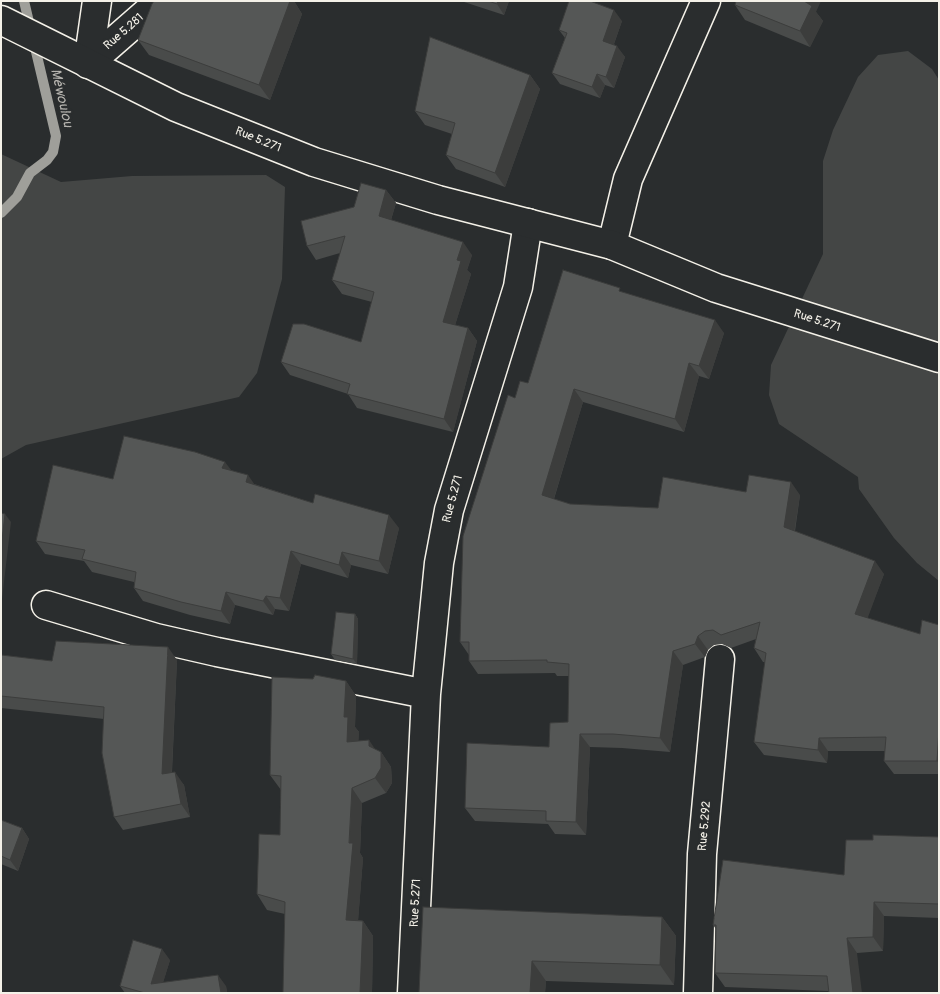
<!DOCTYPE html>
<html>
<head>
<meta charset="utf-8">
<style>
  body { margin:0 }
  #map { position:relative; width:940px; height:994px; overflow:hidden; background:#2a2d2e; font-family:Pangolin,sans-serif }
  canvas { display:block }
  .frame { position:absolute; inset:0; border:2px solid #f4f1e8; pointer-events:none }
</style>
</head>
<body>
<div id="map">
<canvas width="940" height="994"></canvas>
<div class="frame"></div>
</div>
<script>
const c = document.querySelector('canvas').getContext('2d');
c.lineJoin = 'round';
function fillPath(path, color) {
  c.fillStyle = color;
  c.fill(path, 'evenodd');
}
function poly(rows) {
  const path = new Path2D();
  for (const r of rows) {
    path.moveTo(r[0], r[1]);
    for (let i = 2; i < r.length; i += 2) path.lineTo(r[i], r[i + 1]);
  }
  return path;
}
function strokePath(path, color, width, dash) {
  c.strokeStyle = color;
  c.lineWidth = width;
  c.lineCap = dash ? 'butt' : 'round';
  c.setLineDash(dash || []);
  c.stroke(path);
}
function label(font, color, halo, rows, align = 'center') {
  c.font = font + ' Pangolin,sans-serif';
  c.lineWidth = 5;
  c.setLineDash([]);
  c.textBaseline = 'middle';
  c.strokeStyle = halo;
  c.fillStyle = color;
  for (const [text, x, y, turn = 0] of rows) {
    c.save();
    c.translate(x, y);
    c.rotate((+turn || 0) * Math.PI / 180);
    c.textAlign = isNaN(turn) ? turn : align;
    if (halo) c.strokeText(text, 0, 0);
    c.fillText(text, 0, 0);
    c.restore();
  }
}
fillPath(poly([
  [908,51,932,69,939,80,939,581,917,563,894,538,859,489,858,477,779,424,769,395,771,365,823,254,823,161,833,130,858,77,878,55],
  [1,154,61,182,132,176,266,175,285,187,282,279,257,373,239,397,26,445,1,459]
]), '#444645');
strokePath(poly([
  [1,213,17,197,30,173,47,160,53,152,56,136,24,1]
]), '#9f9f9a', 10);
const street = poly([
  [88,64,160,1],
  [88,64,97,1],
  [612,245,628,179,706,1],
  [46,605,156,638,217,652,426,694],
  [412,993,426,694,439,563,449,510,518,287,528,223],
  [698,993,702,854,720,659]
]);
const secondary = poly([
  [1,20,176,107,314,162,438,200,612,245,716,288,939,358]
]);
strokePath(street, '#f4f1e8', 31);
strokePath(secondary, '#f4f1e8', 31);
strokePath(street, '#2a2d2e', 28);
strokePath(secondary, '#2a2d2e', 28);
fillPath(poly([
  [154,1,294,1,302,14,270,100,149,55,138,40],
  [461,1,509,1,504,15],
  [735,5,816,12,823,21,810,47,745,20],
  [622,21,614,44,625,57,614,88,605,85,600,98,560,84,552,73,565,38,559,30],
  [530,75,540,89,505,187,456,169,446,155,452,134,425,125,415,111],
  [386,190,396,203,391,220,472,255,467,270,471,274,455,325,468,328,477,341,453,432,357,408,348,394,290,375,281,362,361,342,372,302,342,294,332,280,340,253,316,260,307,246,354,207],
  [623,292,724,333,709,379,699,376,684,432,583,402,554,499,570,504,658,508,746,492,800,495,795,531,884,574,867,618,920,634,939,625,939,774,894,774,884,761,885,751,828,751,827,763,764,755,754,742,765,662,763,662,754,648,756,639,731,648,722,644,714,645,708,650,705,657,683,665,670,752,622,748,590,747,586,835,555,834,548,824,475,821,465,808,549,747,568,722,569,676,557,676,555,673,478,674,469,661,469,655,460,642,515,398,528,383],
  [231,470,254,484,313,503,399,528,388,574,351,565,348,578,301,564,289,611,275,609,273,615,235,605,230,624,190,615,143,601,134,588,134,582,92,572,84,561,45,554,36,541,113,479],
  [355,614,358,619,357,664,335,660,331,654],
  [1,655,52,661,177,660,172,772,184,785,190,817,123,830,114,817,104,719,1,708],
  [346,681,356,696,355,727,359,732,358,741,381,752,391,767,392,783,386,793,362,803,360,853,363,858,358,920,363,921,373,936,372,993,283,993,285,914,267,910,257,894,280,835,281,790,270,775],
  [1,820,22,828,29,839,18,871,1,864],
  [939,837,939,918,884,916,883,951,857,953,828,991,725,987,715,973,716,929,713,925,844,875,873,840],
  [662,917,676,936,674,985,546,981,545,993,419,993],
  [170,960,163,982,226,986,227,993,125,993,120,986]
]), '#494b4a');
fillPath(poly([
  [290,1,294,1,302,14,270,100,259,85],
  [498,1,509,1,504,15,497,4],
  [804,1,821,1,816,12,823,21,810,47,800,31],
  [614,10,622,21,611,52,603,41],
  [617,46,625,57,614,88,606,77],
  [597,74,605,85,600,98,592,87],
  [530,75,540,89,505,187,495,173],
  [386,190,396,203,388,229,379,216],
  [463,242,472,255,467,270,471,274,452,335,443,322,457,260],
  [715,320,724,333,709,379,699,366],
  [468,328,477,341,453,432,444,419],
  [689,363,699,376,684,432,675,419],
  [574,389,583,402,551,508,542,495],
  [225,462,235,475,222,468],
  [248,475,257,488,246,482],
  [791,482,800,495,793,540,784,527],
  [5,514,11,522,2,599,1,597,1,549],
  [389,515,399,528,388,574,379,561],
  [291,551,301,564,289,611,280,598],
  [342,552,351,565,348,578,339,565],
  [875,561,884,574,864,628,855,614],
  [226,592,235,605,230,624,221,611],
  [266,596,275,609,273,615,263,601],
  [355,614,358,619,357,664,353,659],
  [698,636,708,650,705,657,695,644],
  [168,647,177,660,171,787,162,774],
  [673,651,683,665,670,752,660,738],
  [346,681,356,696,355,727,359,732,358,757,347,742,344,717],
  [939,729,939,764,937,761],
  [580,734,590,747,586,835,576,822],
  [819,738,828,751,827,763,818,750],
  [369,740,379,755,369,746],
  [381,752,391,767,392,783,386,793,375,778],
  [175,772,184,785,190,817,181,804],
  [352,788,362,803,360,853,363,858,357,935,346,920],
  [22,828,29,839,18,871,10,860],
  [874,902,884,916,883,951,873,937],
  [662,917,676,936,674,985,660,965],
  [363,921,373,936,372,993,360,993],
  [847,938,857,953,862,993,853,993],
  [162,949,170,960,160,993,151,984],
  [532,961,546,981,545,993,530,993],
  [218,975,226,986,227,993,221,993]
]), '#3c3d3c');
const building = poly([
  [154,1,290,1,259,85,138,40,152,4,154,1],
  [488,1,498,1,497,4,488,1],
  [569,1,590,1,614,10,603,41,617,46,606,77,597,74,592,87,552,73,567,33,559,30,569,1],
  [736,1,804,1,812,6,800,31,735,5,736,1],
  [430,37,530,75,495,173,446,155,455,123,415,111,430,37],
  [361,183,386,190,379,216,463,242,457,260,461,261,443,322,468,328,444,419,347,394,350,384,281,362,293,324,304,324,361,342,374,292,332,280,345,236,307,246,301,221,354,207,361,183],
  [563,270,620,288,619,291,715,320,699,366,689,363,675,419,574,389,542,495,570,504,658,508,663,477,746,492,749,475,791,482,784,527,875,561,855,614,920,634,922,620,939,625,939,729,937,761,884,761,886,737,819,738,818,750,754,742,766,653,754,648,760,622,721,635,713,630,705,631,698,636,695,644,673,651,660,738,613,734,580,734,576,822,546,821,546,811,465,808,467,743,549,747,550,723,568,722,569,664,547,662,547,660,469,661,469,642,460,642,463,536,508,395,515,398,520,381,528,383,563,270],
  [124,436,195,452,225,462,222,468,248,475,246,482,313,503,315,494,389,515,379,561,342,552,339,565,291,551,280,598,266,596,263,601,226,592,221,611,181,602,134,588,136,572,82,559,85,550,36,541,53,465,113,479,124,436],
  [1,513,5,514,1,549,1,513],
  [336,612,355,614,353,659,331,654,336,612],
  [56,641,168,647,162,774,175,772,181,804,114,817,102,753,104,707,1,696,1,655,52,661,56,641],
  [315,675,346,681,344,717,348,717,347,742,369,740,369,746,381,752,381,768,375,778,352,788,349,843,353,843,346,920,363,921,360,993,283,993,285,902,257,894,259,834,280,835,281,776,270,775,272,677,313,679,315,675],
  [1,820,22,828,10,860,1,856,1,820],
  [873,835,939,837,939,904,874,902,873,937,847,938,853,993,829,993,827,976,715,973,716,925,713,925,723,860,844,875,846,840,873,840,873,835],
  [423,907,662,917,660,965,532,961,530,993,419,993,423,907],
  [133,940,162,949,151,984,218,975,221,993,145,993,120,986,133,940]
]);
fillPath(building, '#555756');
strokePath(building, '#3c3d3c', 1);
label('12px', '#f4f1e8', '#2a2d2e', [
  ["Rue 5.281",124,32,-41],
  ["Rue 5.271",258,140,22],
  ["Rue 5.271",817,321,18],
  ["Rue 5.271",453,499,-75],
  ["Rue 5.292",705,826,-85],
  ["Rue 5.271",416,903,-87]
]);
label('italic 14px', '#b5b3ae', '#2a2d2e', [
  ["Méwoulou",61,98,77]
]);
</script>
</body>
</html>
